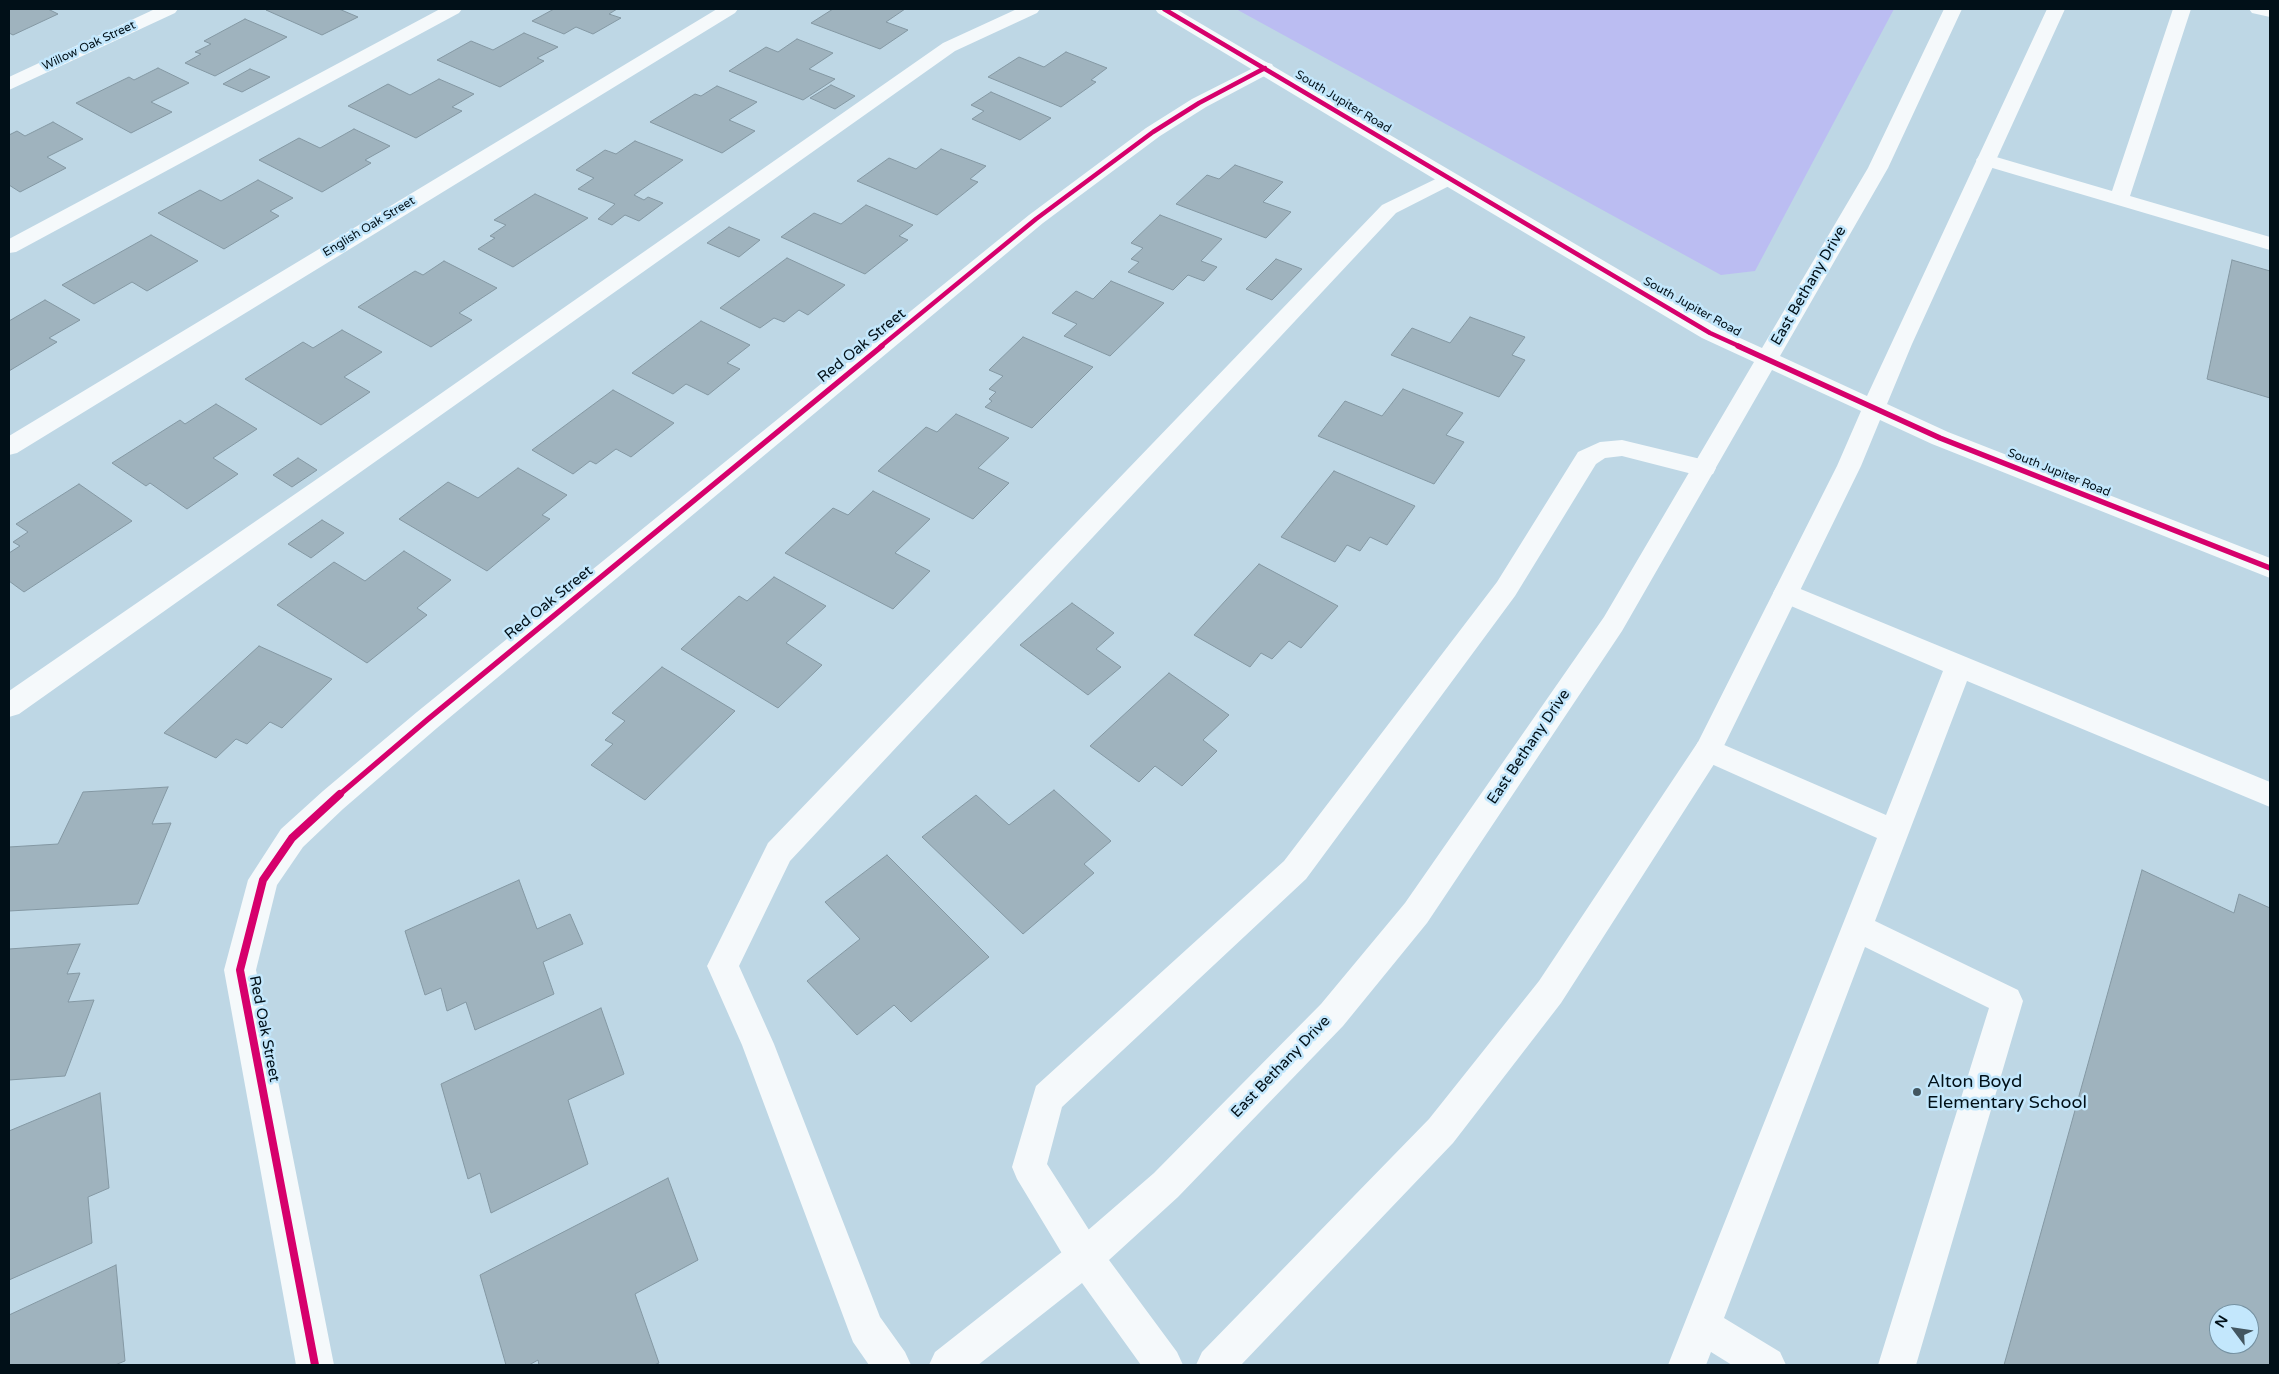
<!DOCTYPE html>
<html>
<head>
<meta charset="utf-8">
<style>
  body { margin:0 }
  #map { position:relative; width:2279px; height:1374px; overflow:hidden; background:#bed7e5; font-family:"Varela Round",sans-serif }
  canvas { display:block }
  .frame { position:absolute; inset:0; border:10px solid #011018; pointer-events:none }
  .north { position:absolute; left:2209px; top:1304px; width:50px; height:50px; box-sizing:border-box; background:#c3e7fc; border:1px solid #7591a1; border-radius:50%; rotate:301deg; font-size:14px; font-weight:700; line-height:20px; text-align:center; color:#011018 }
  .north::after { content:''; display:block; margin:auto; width:18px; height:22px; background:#435660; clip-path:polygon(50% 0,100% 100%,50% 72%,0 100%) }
</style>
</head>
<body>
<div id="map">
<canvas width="2279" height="1374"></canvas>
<div class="frame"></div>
<div class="north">N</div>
</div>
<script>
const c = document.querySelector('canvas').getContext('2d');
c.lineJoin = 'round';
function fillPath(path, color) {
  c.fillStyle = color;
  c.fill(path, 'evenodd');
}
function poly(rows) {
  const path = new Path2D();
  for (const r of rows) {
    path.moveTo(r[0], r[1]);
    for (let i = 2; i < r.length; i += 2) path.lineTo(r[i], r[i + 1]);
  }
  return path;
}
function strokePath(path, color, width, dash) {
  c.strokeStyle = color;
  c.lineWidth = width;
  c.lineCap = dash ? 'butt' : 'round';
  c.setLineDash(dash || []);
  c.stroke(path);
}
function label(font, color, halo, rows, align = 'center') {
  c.font = font + ' "Varela Round",sans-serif';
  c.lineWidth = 5;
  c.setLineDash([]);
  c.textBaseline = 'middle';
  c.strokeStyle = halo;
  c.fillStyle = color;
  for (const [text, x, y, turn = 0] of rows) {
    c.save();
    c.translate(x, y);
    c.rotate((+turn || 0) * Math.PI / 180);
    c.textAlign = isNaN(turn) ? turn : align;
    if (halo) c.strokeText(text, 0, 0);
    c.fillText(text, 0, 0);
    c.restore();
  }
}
fillPath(poly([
  [1236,9,1894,9,1755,271,1721,275]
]), '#bbbdf2');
const building = poly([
  [9,9,48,9,58,14,13,35,9,33,9,9],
  [268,9,339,9,358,17,322,35,266,10,268,9],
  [554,9,617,9,609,14,621,18,593,34,576,27,564,34,532,21,554,9],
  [833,9,905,9,886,22,908,30,880,49,811,23,833,9],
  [245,19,287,37,215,76,185,63,201,54,195,52,211,44,204,41,245,19],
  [524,33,558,47,537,58,544,61,500,87,437,60,471,41,493,50,524,33],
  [797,39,833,53,809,69,835,79,803,100,729,71,766,47,778,52,797,39],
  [1066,52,1107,68,1091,80,1096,82,1061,107,988,77,1019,57,1044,67,1066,52],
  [158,68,189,83,151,102,172,112,131,133,76,103,129,77,134,80,158,68],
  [250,69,270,77,242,92,223,84,250,69],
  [439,79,474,94,452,107,462,111,416,138,348,106,388,84,410,95,439,79],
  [831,85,855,96,835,109,810,98,831,85],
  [717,86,757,102,729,120,755,131,722,153,650,122,695,94,701,96,717,86],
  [991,92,1051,118,1020,140,972,119,984,111,971,105,991,92],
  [53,122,83,139,47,157,66,168,20,192,9,185,9,135,17,131,25,136,53,122],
  [354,129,390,146,365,160,371,163,322,192,259,160,299,138,320,148,354,129],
  [635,141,683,160,634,195,644,200,648,197,663,203,639,221,625,215,612,225,598,219,615,204,578,189,594,178,576,170,605,150,616,154,635,141],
  [941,149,986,166,970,179,978,182,937,215,857,181,889,158,916,169,941,149],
  [1235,165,1283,182,1263,202,1291,212,1266,238,1176,204,1207,175,1219,179,1235,165],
  [258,180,293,198,270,211,279,216,224,249,158,213,200,190,221,201,258,180],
  [535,194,588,218,513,267,478,249,495,238,490,236,506,225,494,220,535,194],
  [866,205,913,225,899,236,908,240,865,274,781,237,814,213,841,224,866,205],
  [1160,215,1222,239,1201,261,1217,267,1204,281,1188,275,1173,290,1128,272,1139,262,1131,259,1143,248,1131,243,1160,215],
  [729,227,760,240,739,257,707,243,729,227],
  [151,235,198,261,147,291,132,282,94,304,62,285,151,235],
  [787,258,845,285,808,315,799,310,784,322,774,318,760,328,720,308,787,258],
  [1276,259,1302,269,1272,300,1246,289,1276,259],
  [2232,260,2270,271,2270,398,2207,379,2232,260],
  [444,261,497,288,459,313,472,320,431,347,358,307,415,271,423,275,444,261],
  [1111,281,1164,303,1110,356,1064,336,1077,324,1052,313,1076,291,1093,299,1111,281],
  [45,300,80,320,49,338,57,342,9,371,9,321,45,300],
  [1470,317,1525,337,1512,355,1525,360,1499,397,1391,355,1412,328,1450,343,1470,317],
  [701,321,750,345,727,363,740,369,708,395,686,384,673,394,632,373,701,321],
  [342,330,382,352,344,377,370,392,321,425,245,379,303,342,313,348,342,330],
  [1023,337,1093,367,1032,428,985,407,992,401,989,399,996,392,989,389,1003,376,989,370,1023,337],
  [1403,389,1463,413,1446,435,1464,442,1434,484,1318,436,1345,401,1382,416,1403,389],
  [613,390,674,423,631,457,616,449,596,464,590,461,573,474,532,450,613,390],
  [216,404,257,429,213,458,238,474,187,509,150,483,146,486,112,463,180,420,185,424,216,404],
  [956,414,1009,438,978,468,1009,483,973,519,878,471,926,427,937,432,956,414],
  [298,458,317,470,292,487,273,475,298,458],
  [518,468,567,495,542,515,550,519,487,571,399,519,448,482,478,498,518,468],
  [1334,471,1415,506,1387,545,1370,537,1360,551,1347,545,1335,562,1281,537,1334,471],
  [79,484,132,521,24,592,9,581,9,553,20,546,13,542,28,532,16,524,79,484],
  [873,491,930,519,895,553,930,571,893,609,785,553,833,508,848,515,873,491],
  [322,520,344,533,311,558,288,544,322,520],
  [404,551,451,580,417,608,427,615,367,663,277,605,334,562,365,581,404,551],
  [1259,564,1338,606,1301,648,1289,641,1272,659,1261,653,1250,667,1194,635,1259,564],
  [774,577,826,606,786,643,822,665,778,708,681,649,739,596,747,601,774,577],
  [1072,603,1114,633,1096,649,1121,667,1088,695,1020,645,1072,603],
  [259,646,332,679,282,728,270,722,247,744,236,739,216,758,164,733,259,646],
  [662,667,735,711,645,800,591,765,613,744,605,740,625,721,612,713,662,667],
  [1169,673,1229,715,1203,740,1217,751,1182,786,1155,766,1139,782,1090,746,1169,673],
  [168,787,152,824,171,823,138,904,9,911,9,847,58,844,83,792,168,787],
  [1054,790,1111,841,1084,864,1094,873,1023,934,922,837,976,795,1009,825,1054,790],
  [887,855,989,957,911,1022,894,1005,857,1035,807,981,860,939,825,902,887,855],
  [2142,870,2234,913,2239,894,2270,908,2270,1365,2004,1365,2142,870],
  [2219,1314,2249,1314,2249,1344,2219,1344,2219,1314],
  [519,880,537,929,570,914,583,944,543,962,554,994,475,1030,466,1002,447,1011,441,988,425,995,405,931,519,880],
  [80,944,67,974,80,973,68,1002,94,1000,65,1076,9,1080,9,949,80,944],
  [601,1008,624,1074,568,1100,588,1164,491,1213,480,1173,468,1179,441,1084,601,1008],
  [100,1093,109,1188,88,1197,92,1243,9,1280,9,1131,100,1093],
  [668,1178,698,1260,635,1294,659,1363,654,1365,539,1365,538,1360,529,1365,506,1365,480,1275,668,1178],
  [116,1265,125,1361,115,1365,9,1365,9,1315,116,1265]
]);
fillPath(building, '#9fb3be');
strokePath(building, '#8498a3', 1);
fillPath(poly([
  [440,9,462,9,459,13,16,252,9,253,9,239,440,9],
  [1017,9,1040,9,1037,13,955,51,19,714,9,717,9,691,423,406,943,43,1017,9],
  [2173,9,2191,9,2130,196,2270,237,2270,250,1979,164,1976,160,1979,156,1986,154,2112,191,2173,9],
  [2249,9,2270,9,2270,17,2252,13,2249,9],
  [1448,173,1455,175,1458,179,1455,183,1396,213,790,861,739,966,774,1044,880,1317,905,1352,911,1365,869,1365,853,1342,848,1329,742,1045,707,966,712,956,768,843,1382,205,1448,173],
  [1622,440,1713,462,1716,468,1713,474,1704,477,1622,456,1605,458,1596,464,1515,596,1306,879,1062,1107,1047,1164,1098,1244,1103,1257,1098,1270,1085,1275,1072,1270,1017,1179,1012,1167,1036,1086,1284,861,1497,582,1578,452,1600,442,1622,440],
  [1786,583,2270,782,2270,807,1967,681,1875,921,2018,990,2023,1001,1916,1365,1878,1365,1989,1008,1865,947,1724,1318,1780,1352,1786,1365,1732,1365,1711,1352,1706,1365,1668,1365,1877,838,1698,758,1694,750,1698,742,1708,738,1886,815,1943,671,1777,600,1773,593,1777,586,1786,583]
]), '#f5f9fb');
fillPath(poly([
  [155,9,178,9,175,13,9,90,9,77,155,9],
  [717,9,738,9,735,13,17,453,9,455,9,436,717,9],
  [1265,62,1272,64,1274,68,1272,72,1206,107,1160,136,1043,223,437,728,343,809,303,847,277,885,256,970,334,1365,296,1365,224,970,248,880,281,829,323,791,417,712,1029,215,1146,128,1192,99,1265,62]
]), '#f5f9fb');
fillPath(poly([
  [1155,9,1176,9,1718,328,1762,348,1868,168,1944,9,1962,9,1888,168,1780,356,1867,396,2047,9,2065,9,1912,344,1887,404,1948,432,2270,558,2270,578,1932,444,1880,420,1861,466,1718,758,1561,1003,1453,1143,1241,1365,1196,1365,1202,1352,1429,1119,1539,981,1698,742,1837,466,1861,411,1772,370,1622,631,1427,923,1343,1026,1178,1197,1109,1260,1177,1352,1183,1365,1141,1365,1082,1283,978,1365,929,1365,935,1352,1072,1244,1154,1173,1321,1004,1405,903,1604,617,1754,362,1702,338,1441,183,1158,13,1155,9]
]), '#f5f9fb');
strokePath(poly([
  [1164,9,1710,333,1741,347],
  [880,347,1036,219,1153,132,1199,103,1265,68]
]), '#d6006c', 4.5);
strokePath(poly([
  [1738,346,1940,438,2270,568],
  [339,795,427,720,882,346]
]), '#d6006c', 5.5);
strokePath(poly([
  [315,1365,240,970,263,880,292,838,340,794]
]), '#d6006c', 8);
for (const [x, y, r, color] of [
  [1917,1092,5,"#435660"]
]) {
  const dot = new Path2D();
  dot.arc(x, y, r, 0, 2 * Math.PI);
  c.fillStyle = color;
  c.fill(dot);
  strokePath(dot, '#c3e7fc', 2);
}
label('12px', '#011018', '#c3e7fc', [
  ["Willow Oak Street",89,46,-25],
  ["South Jupiter Road",1343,102,31],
  ["English Oak Street",369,227,-31],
  ["South Jupiter Road",1692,307,29],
  ["South Jupiter Road",2059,473,22]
]);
label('15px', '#011018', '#c3e7fc', [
  ["East Bethany Drive",1809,286,-60],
  ["Red Oak Street",862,346,-39],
  ["Red Oak Street",549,603,-39],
  ["East Bethany Drive",1529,747,-56],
  ["Red Oak Street",264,1029,79],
  ["East Bethany Drive",1281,1067,-46]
]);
label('18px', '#011018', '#c3e7fc', [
  ["Alton Boyd",1927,1082],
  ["Elementary School",1927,1103]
], 'left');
</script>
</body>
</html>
